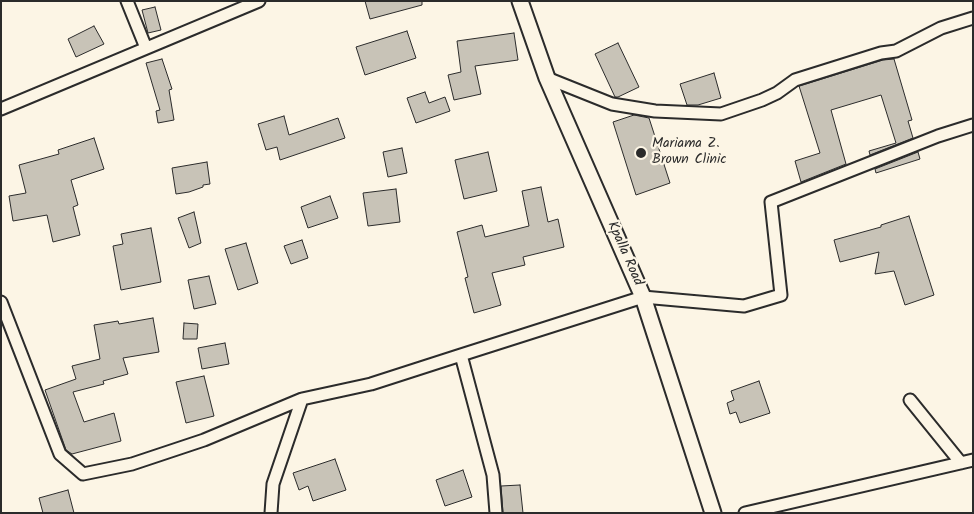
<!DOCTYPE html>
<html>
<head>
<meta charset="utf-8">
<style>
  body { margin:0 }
  #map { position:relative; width:974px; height:514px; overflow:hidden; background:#fcf5e5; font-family:Kalam,sans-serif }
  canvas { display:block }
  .frame { position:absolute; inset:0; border:2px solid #2b2b2b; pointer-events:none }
</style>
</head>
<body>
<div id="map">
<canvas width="974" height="514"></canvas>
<div class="frame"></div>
</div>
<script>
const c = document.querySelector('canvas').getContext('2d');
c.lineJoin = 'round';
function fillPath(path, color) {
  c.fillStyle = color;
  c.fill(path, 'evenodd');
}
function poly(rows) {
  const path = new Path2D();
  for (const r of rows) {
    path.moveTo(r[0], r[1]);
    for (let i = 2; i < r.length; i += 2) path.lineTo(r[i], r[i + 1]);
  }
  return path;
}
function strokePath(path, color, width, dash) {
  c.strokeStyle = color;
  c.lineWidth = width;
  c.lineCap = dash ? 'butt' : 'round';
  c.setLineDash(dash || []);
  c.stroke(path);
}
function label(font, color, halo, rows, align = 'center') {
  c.font = font + ' Kalam,sans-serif';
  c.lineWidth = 4.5;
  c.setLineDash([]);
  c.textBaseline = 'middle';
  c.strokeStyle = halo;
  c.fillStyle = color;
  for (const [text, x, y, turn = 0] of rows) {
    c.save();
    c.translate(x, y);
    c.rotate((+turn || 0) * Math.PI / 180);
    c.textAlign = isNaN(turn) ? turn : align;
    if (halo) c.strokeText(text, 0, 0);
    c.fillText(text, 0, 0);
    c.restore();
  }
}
const building = poly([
  [365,1,422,1,422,5,370,19,365,1],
  [155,7,161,30,148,33,142,10,155,7],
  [94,26,104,44,76,57,68,39,94,26],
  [407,31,416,58,365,75,356,47,407,31],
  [514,33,518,60,475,66,481,94,454,100,448,75,461,72,457,41,514,33],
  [618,43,639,87,618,97,615,97,595,54,618,43],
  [162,59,172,89,169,90,174,120,158,123,156,111,160,110,146,63,162,59],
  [894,59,912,120,908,121,913,138,870,155,869,151,896,143,881,95,831,110,846,164,801,182,795,161,820,153,799,86,883,60,894,59],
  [714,73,721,98,698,105,687,105,680,84,714,73],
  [425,92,429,103,445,97,450,111,416,123,407,98,425,92],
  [634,115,649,118,670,183,636,195,613,122,634,115],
  [284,116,289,135,338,118,345,138,280,160,277,147,266,150,258,124,284,116],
  [94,138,104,169,71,180,78,205,73,207,80,235,53,242,47,215,13,221,9,196,26,193,19,165,59,154,58,150,94,138],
  [402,148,407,173,388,177,383,152,402,148],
  [488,152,497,191,464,199,455,160,488,152],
  [918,152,920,159,876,173,875,169,918,152],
  [207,162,210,184,203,185,203,187,189,192,176,194,172,168,207,162],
  [541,187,548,222,558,219,564,247,523,257,525,265,492,273,501,305,474,313,465,278,468,277,457,232,482,225,485,237,529,226,522,191,541,187],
  [396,189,400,222,368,226,363,193,396,189],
  [330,196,338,218,308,228,301,207,330,196],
  [194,212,201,243,189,248,178,218,194,212],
  [909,216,934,295,905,305,894,271,875,274,879,252,840,262,834,240,881,227,881,225,909,216],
  [151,228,161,282,121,290,113,246,123,244,121,234,151,228],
  [302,240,308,258,291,264,284,246,302,240],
  [246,243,258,283,238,290,225,249,246,243],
  [209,276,216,304,194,309,188,280,209,276],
  [153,318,159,352,123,358,128,374,103,381,104,384,73,392,84,422,114,413,121,441,72,454,66,450,45,390,76,379,72,366,100,359,94,325,118,321,119,324,153,318],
  [184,323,198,324,197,339,183,339,184,323],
  [225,343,229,364,202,369,198,348,225,343],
  [204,376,214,416,186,423,176,382,204,376],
  [759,381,770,413,740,423,736,412,730,414,727,403,734,400,731,391,759,381],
  [335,459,346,490,313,501,308,486,299,490,293,473,335,459],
  [463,470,472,497,445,506,436,480,463,470],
  [520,485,523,513,503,513,501,486,520,485],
  [68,490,74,513,43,513,39,498,68,490]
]);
fillPath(building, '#c8c3b7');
strokePath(building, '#2b2b2b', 1);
const minor = poly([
  [127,1,146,48],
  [547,78,612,104,655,111,721,114,762,100,777,93,795,80,881,53,896,51,941,28,973,18],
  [1,109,259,1],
  [1,302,60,454,83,474,132,464,204,440,302,399],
  [910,400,961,463],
  [271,513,273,484,302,399,371,384,461,355],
  [496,513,493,475,461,355,643,297,744,306,781,295,771,202,938,136,973,125],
  [745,513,973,460]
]);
const tertiary = poly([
  [520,1,547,78,643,297,713,513]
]);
strokePath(minor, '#2b2b2b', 15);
strokePath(tertiary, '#2b2b2b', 19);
strokePath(minor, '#fcf5e5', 11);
strokePath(tertiary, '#fcf5e5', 15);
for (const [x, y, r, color] of [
  [641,153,6,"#2b2b2b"]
]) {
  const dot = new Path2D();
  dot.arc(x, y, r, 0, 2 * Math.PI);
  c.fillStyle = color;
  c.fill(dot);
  strokePath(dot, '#fcf5e5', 2);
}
label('14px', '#2b2b2b', '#fcf5e5', [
  ["Mariama Z.",652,145],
  ["Brown Clinic",652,161]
], 'left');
label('14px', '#2b2b2b', '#fcf5e5', [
  ["Kpalla Road",624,254,66]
]);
</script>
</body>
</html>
